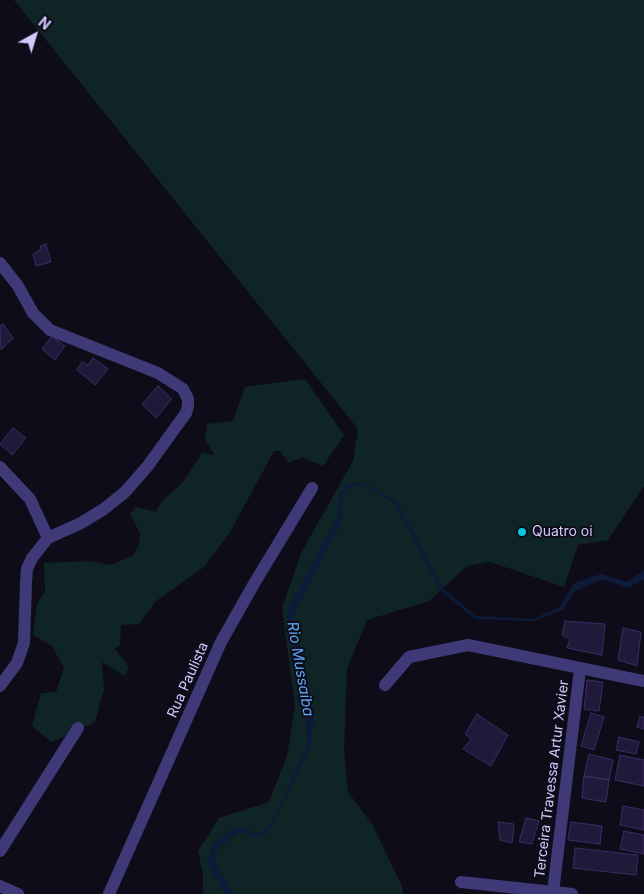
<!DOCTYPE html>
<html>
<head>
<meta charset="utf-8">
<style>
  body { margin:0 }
  #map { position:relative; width:644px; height:894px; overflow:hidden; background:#0f0c1a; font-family:Inter,sans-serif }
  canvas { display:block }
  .north { position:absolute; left:10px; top:10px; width:50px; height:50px; -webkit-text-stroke:4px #0f0c1a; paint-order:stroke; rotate:39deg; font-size:14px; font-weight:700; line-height:20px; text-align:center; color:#d1c8fc }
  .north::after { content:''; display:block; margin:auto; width:18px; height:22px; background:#d1c8fc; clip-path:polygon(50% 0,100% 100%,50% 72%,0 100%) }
</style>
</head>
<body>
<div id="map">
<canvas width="644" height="894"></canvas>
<div class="north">N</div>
</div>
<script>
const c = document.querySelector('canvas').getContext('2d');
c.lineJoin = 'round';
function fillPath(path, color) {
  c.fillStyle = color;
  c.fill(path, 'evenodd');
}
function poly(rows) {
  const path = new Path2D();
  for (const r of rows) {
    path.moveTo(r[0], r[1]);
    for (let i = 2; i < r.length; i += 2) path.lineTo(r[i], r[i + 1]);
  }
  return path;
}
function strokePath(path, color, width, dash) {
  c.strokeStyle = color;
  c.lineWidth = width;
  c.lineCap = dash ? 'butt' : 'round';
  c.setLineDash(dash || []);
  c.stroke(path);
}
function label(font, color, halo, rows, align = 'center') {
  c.font = font + ' Inter,sans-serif';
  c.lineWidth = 4;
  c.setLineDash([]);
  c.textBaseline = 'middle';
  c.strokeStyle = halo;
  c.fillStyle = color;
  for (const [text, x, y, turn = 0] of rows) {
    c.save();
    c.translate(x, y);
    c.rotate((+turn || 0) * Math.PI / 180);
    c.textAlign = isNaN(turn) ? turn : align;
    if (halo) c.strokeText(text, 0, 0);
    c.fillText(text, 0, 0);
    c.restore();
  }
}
fillPath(poly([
  [14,0,644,0,644,486,608,540,578,545,564,587,490,562,467,566,429,601,367,620,347,669,344,750,348,792,372,824,402,886,403,894,203,894,203,873,198,851,219,818,269,802,287,756,295,705,282,608,302,551,353,461,358,429],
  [305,379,344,435,323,466,302,457,289,463,280,451,274,451,229,534,204,567,156,601,139,624,121,625,120,644,115,649,129,667,125,676,102,662,104,689,95,722,52,742,32,726,41,693,56,692,64,668,52,646,33,635,37,604,45,592,44,563,90,561,111,565,133,555,139,545,140,533,130,514,136,507,156,512,162,501,183,482,202,453,215,455,205,440,207,424,233,421,245,387]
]), '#0f2424');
fillPath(poly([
  [349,483,367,484,397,502,444,589,476,616,533,619,560,607,574,583,601,574,627,582,644,570,644,580,627,588,604,580,598,581,574,592,563,610,534,621,475,619,441,591,394,504,367,486,349,487,343,494,343,519,293,616,314,714,311,747,269,832,254,839,247,833,238,833,216,851,216,864,233,894,225,894,208,865,212,846,235,826,248,829,255,834,268,829,307,747,306,716,287,617,290,604,338,516,340,491]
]), '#0d1b38');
const building = poly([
  [46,244,51,262,36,266,33,254,41,249,40,246,46,244],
  [3,324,13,338,1,350,0,326,3,324],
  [52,336,65,346,55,360,42,349,52,336],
  [93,358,108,369,95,385,77,370,82,362,88,365,93,358],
  [158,386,172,399,156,418,142,404,158,386],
  [13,428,26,438,12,455,0,444,13,428],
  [565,621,605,624,602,655,567,648,570,639,562,635,565,621],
  [623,628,641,632,637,666,618,660,623,628],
  [587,680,603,682,599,711,584,709,587,680],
  [591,713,604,717,594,750,581,746,591,713],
  [477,714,508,735,491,766,463,749,471,739,465,734,477,714],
  [640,717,644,717,644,729,637,727,640,717],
  [619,737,639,742,636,754,616,750,619,737],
  [589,754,613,760,609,780,584,776,589,754],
  [620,755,644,760,644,786,615,780,620,755],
  [584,776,609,780,606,802,582,798,584,776],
  [623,806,644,810,644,830,620,825,623,806],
  [526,818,539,821,532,844,519,842,526,818],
  [498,822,514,824,512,843,500,840,498,822],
  [571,822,602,826,600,844,568,840,571,822],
  [624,831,644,835,644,854,620,849,624,831],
  [575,848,638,855,636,875,573,868,575,848]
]);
fillPath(building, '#21193a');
strokePath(building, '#3a2c65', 1);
strokePath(poly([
  [0,263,18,286,33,313,50,330,158,373,183,389,188,399,188,406,186,413,147,467,125,492,104,509,81,523,48,538,32,558,27,569,26,583,24,643,17,663,0,686],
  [0,467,30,499,48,538],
  [385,685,409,657,468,645,644,681],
  [0,851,78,728],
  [461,882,572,894],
  [0,886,18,894],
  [553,892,580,669],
  [109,894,221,642,255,582,312,488]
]), '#3f3977', 12);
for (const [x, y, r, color] of [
  [522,532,5,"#0ec4e2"]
]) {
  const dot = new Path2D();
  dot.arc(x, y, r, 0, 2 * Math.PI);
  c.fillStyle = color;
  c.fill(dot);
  strokePath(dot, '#0f0c1a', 2);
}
label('14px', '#d1c8fc', '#0f0c1a', [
  ["Quatro oi",532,532]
], 'left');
label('14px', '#d1c8fc', '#0f0c1a', [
  ["Rua Paulista",188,680,-66],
  ["Terceira Travessa Artur Xavier",552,779,-83]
]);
label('italic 15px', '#5da8f5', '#0f0c1a', [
  ["Rio Mussaíba",300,669,80]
]);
</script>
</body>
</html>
